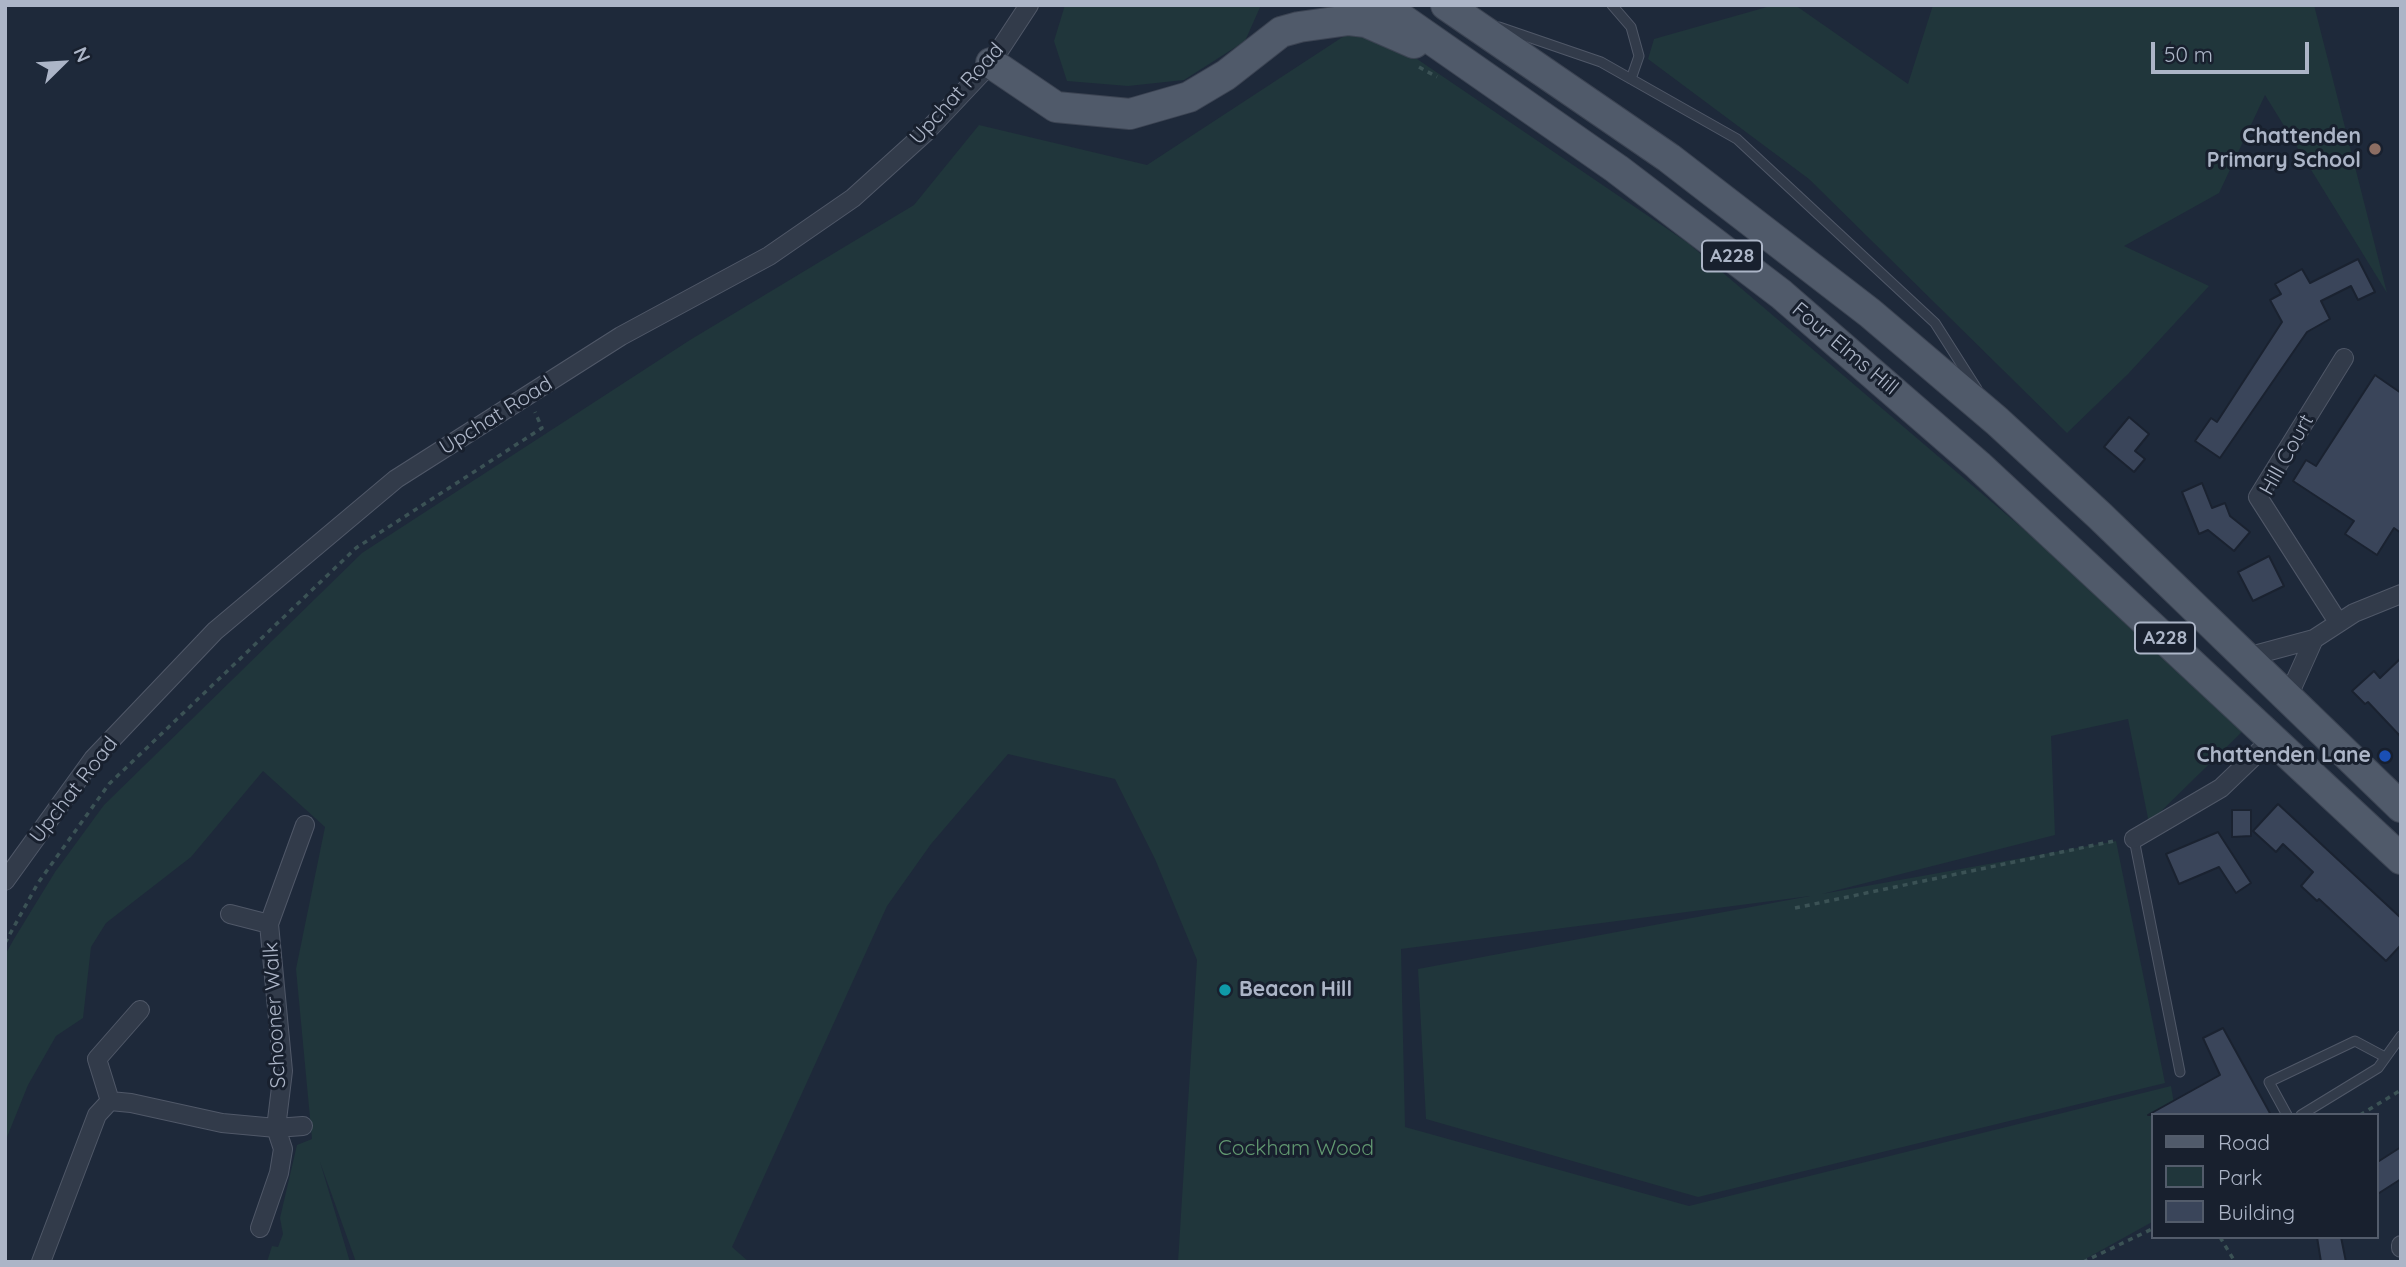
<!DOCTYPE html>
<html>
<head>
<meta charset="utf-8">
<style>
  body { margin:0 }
  #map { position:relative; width:2406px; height:1267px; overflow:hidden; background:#1e293a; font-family:Quicksand,sans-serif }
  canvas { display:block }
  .frame { position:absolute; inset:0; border:7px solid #acb5c7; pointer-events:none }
  .legend { position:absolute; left:2151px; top:1113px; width:228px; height:126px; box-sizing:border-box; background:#18202e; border:2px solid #535c6b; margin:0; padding:9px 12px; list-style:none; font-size:21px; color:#acb5c7 }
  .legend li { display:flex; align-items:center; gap:14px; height:35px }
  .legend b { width:35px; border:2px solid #535c6b }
  .north { position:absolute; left:28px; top:28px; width:70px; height:70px; -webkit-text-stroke:5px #18202e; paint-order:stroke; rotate:66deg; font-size:19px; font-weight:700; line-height:28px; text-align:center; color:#acb5c7 }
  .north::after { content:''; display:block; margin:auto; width:24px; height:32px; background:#acb5c7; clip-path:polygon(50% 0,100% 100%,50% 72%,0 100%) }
  .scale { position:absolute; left:2151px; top:42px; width:158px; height:32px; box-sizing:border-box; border:4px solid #acb5c7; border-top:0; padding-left:9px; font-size:21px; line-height:24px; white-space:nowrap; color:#acb5c7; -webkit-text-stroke:5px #18202e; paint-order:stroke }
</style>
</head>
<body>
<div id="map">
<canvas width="2406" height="1267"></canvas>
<div class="frame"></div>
<ul class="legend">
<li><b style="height:9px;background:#505a6a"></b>Road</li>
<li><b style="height:19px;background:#20363b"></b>Park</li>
<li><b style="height:19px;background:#3a455a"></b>Building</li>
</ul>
<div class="north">N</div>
<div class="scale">50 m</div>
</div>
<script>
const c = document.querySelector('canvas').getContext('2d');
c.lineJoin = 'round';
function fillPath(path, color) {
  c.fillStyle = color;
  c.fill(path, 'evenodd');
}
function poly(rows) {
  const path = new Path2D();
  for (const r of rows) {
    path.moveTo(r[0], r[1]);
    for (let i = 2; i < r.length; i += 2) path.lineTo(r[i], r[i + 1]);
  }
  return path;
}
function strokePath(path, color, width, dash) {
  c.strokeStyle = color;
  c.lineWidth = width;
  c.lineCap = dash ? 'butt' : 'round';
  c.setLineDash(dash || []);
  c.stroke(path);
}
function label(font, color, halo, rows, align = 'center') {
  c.font = font + ' Quicksand,sans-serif';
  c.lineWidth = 6;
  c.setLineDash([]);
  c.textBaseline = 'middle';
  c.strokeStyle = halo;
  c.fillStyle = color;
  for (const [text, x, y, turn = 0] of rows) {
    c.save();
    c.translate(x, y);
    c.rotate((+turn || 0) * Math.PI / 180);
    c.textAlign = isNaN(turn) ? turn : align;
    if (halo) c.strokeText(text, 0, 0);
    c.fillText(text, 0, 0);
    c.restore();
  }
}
fillPath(poly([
  [1065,5,1261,5,1245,41,1184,80,1128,86,1067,81,1054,41],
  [1774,5,1795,5,1908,84,1933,5,2314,5,2387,293,2265,95,2219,193,2124,246,2209,286,2128,374,2067,433,1809,179,1648,59,1654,39],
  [1364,23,1688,243,2251,723,2149,823,2128,719,2051,736,2055,835,1822,894,2116,841,2165,1083,1698,1197,1426,1119,1418,969,1810,896,1401,949,1405,1127,1689,1206,2171,1086,2176,1115,2152,1115,2152,1222,2080,1262,1178,1262,1197,960,1155,859,1115,779,1008,754,931,844,887,906,732,1247,749,1262,356,1262,320,1162,350,1262,267,1262,272,1246,278,1247,283,1234,280,1218,297,1145,312,1139,296,969,325,827,263,771,191,857,106,923,91,947,83,1018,56,1036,28,1085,5,1142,5,955,14,939,55,872,104,805,362,553,690,340,914,205,979,125,1147,165]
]), '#20363b');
const building = poly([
  [2358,259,2375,292,2358,300,2351,286,2321,301,2330,319,2307,332,2220,458,2195,441,2211,418,2217,422,2282,322,2270,300,2281,294,2275,284,2302,269,2310,283,2358,259],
  [2375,375,2401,393,2401,533,2394,528,2377,555,2345,534,2354,521,2293,481,2306,460,2316,466,2375,375],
  [2129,417,2149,434,2135,451,2145,459,2134,472,2104,447,2129,417],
  [2202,483,2212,508,2225,503,2230,516,2250,532,2234,551,2208,530,2199,534,2182,492,2202,483],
  [2269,556,2284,586,2253,601,2238,572,2269,556],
  [2401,658,2401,737,2368,702,2365,704,2352,691,2374,671,2380,678,2401,658],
  [2278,804,2401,918,2401,945,2386,961,2319,899,2317,901,2301,886,2313,872,2283,844,2276,852,2253,831,2278,804],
  [2232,810,2251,810,2251,836,2232,837,2232,810],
  [2218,832,2251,883,2236,893,2219,867,2179,884,2166,854,2218,832],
  [2223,1028,2271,1115,2148,1115,2220,1075,2203,1038,2223,1028],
  [2401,1147,2401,1179,2376,1195,2376,1163,2401,1147],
  [2317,1237,2341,1237,2346,1262,2321,1262,2317,1237]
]);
fillPath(building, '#3a455a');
strokePath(building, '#1a2230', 2);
const service = poly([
  [1612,5,1631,27,1639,56,1631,79],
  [1499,27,1601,62,1737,139,1935,323,1977,389],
  [2134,839,2180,1072],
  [2287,1115,2269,1082,2355,1041,2385,1057],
  [2301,1115,2378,1068,2401,1036]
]);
const minor = poly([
  [2338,622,2258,497,2344,358],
  [2247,657,2314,639,2354,613,2401,594],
  [2288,697,2314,639],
  [2134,839,2221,788,2272,739],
  [5,881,93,759,215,631,396,479,621,336,769,256,853,198,926,132,991,63,1029,5],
  [230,914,269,924],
  [110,1101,97,1059,140,1010],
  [260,1228,279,1173,283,1149,276,1128,283,1071,269,924,305,825],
  [2401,1245,2401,1248],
  [41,1262,97,1115,110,1101,131,1103,222,1123,276,1128,303,1126]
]);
const primary = poly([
  [1382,5,1617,169,1781,294,1978,465,2401,859],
  [1446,5,1669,158,1870,313,1997,421,2100,516,2401,807],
  [991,63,1056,107,1130,114,1189,97,1226,75,1281,32,1299,27,1349,20,1366,22,1414,43]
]);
strokePath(service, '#505868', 11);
strokePath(minor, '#505868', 20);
strokePath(primary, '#3c4453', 32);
strokePath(poly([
  [1419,67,1437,77],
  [1795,908,2114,841],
  [5,943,38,883,109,784,356,548,542,428,535,412],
  [2360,1115,2401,1090],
  [2220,1237,2235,1262],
  [2083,1262,2152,1229]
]), '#3b5255', 3.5, [5, 5]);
strokePath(service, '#323b4a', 9);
strokePath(minor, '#323b4a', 18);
strokePath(primary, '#505a6a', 30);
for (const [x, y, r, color] of [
  [2375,149,7,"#8d6e63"],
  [2385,756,7,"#1a4fb4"],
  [1225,990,7,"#0f9aa8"]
]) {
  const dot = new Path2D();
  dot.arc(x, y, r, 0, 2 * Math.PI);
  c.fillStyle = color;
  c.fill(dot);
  strokePath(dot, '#18202e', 2.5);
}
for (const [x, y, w] of [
  [1732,256,60],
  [2165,638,60]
]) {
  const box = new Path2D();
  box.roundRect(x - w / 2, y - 15.5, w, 31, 5);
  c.fillStyle = '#18202e';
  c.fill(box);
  strokePath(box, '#acb5c7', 2);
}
label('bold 19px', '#acb5c7', null, [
  ["A228",1732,256],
  ["A228",2165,638]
]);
label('21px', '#acb5c7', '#18202e', [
  ["Upchat Road",957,94,-48],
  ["Four Elms Hill",1845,349,40],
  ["Upchat Road",496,416,-32],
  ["Hill Court",2287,455,-61],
  ["Upchat Road",74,790,-52],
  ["Schooner Walk",275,1015,-93]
]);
label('bold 21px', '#acb5c7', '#18202e', [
  ["Chattenden",2361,137],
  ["Primary School",2361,161],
  ["Chattenden Lane",2371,756],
  ["Beacon Hill",1239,990,"left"]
], 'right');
label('21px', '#629971', '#18202e', [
  ["Cockham Wood",1296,1149]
]);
</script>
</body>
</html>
